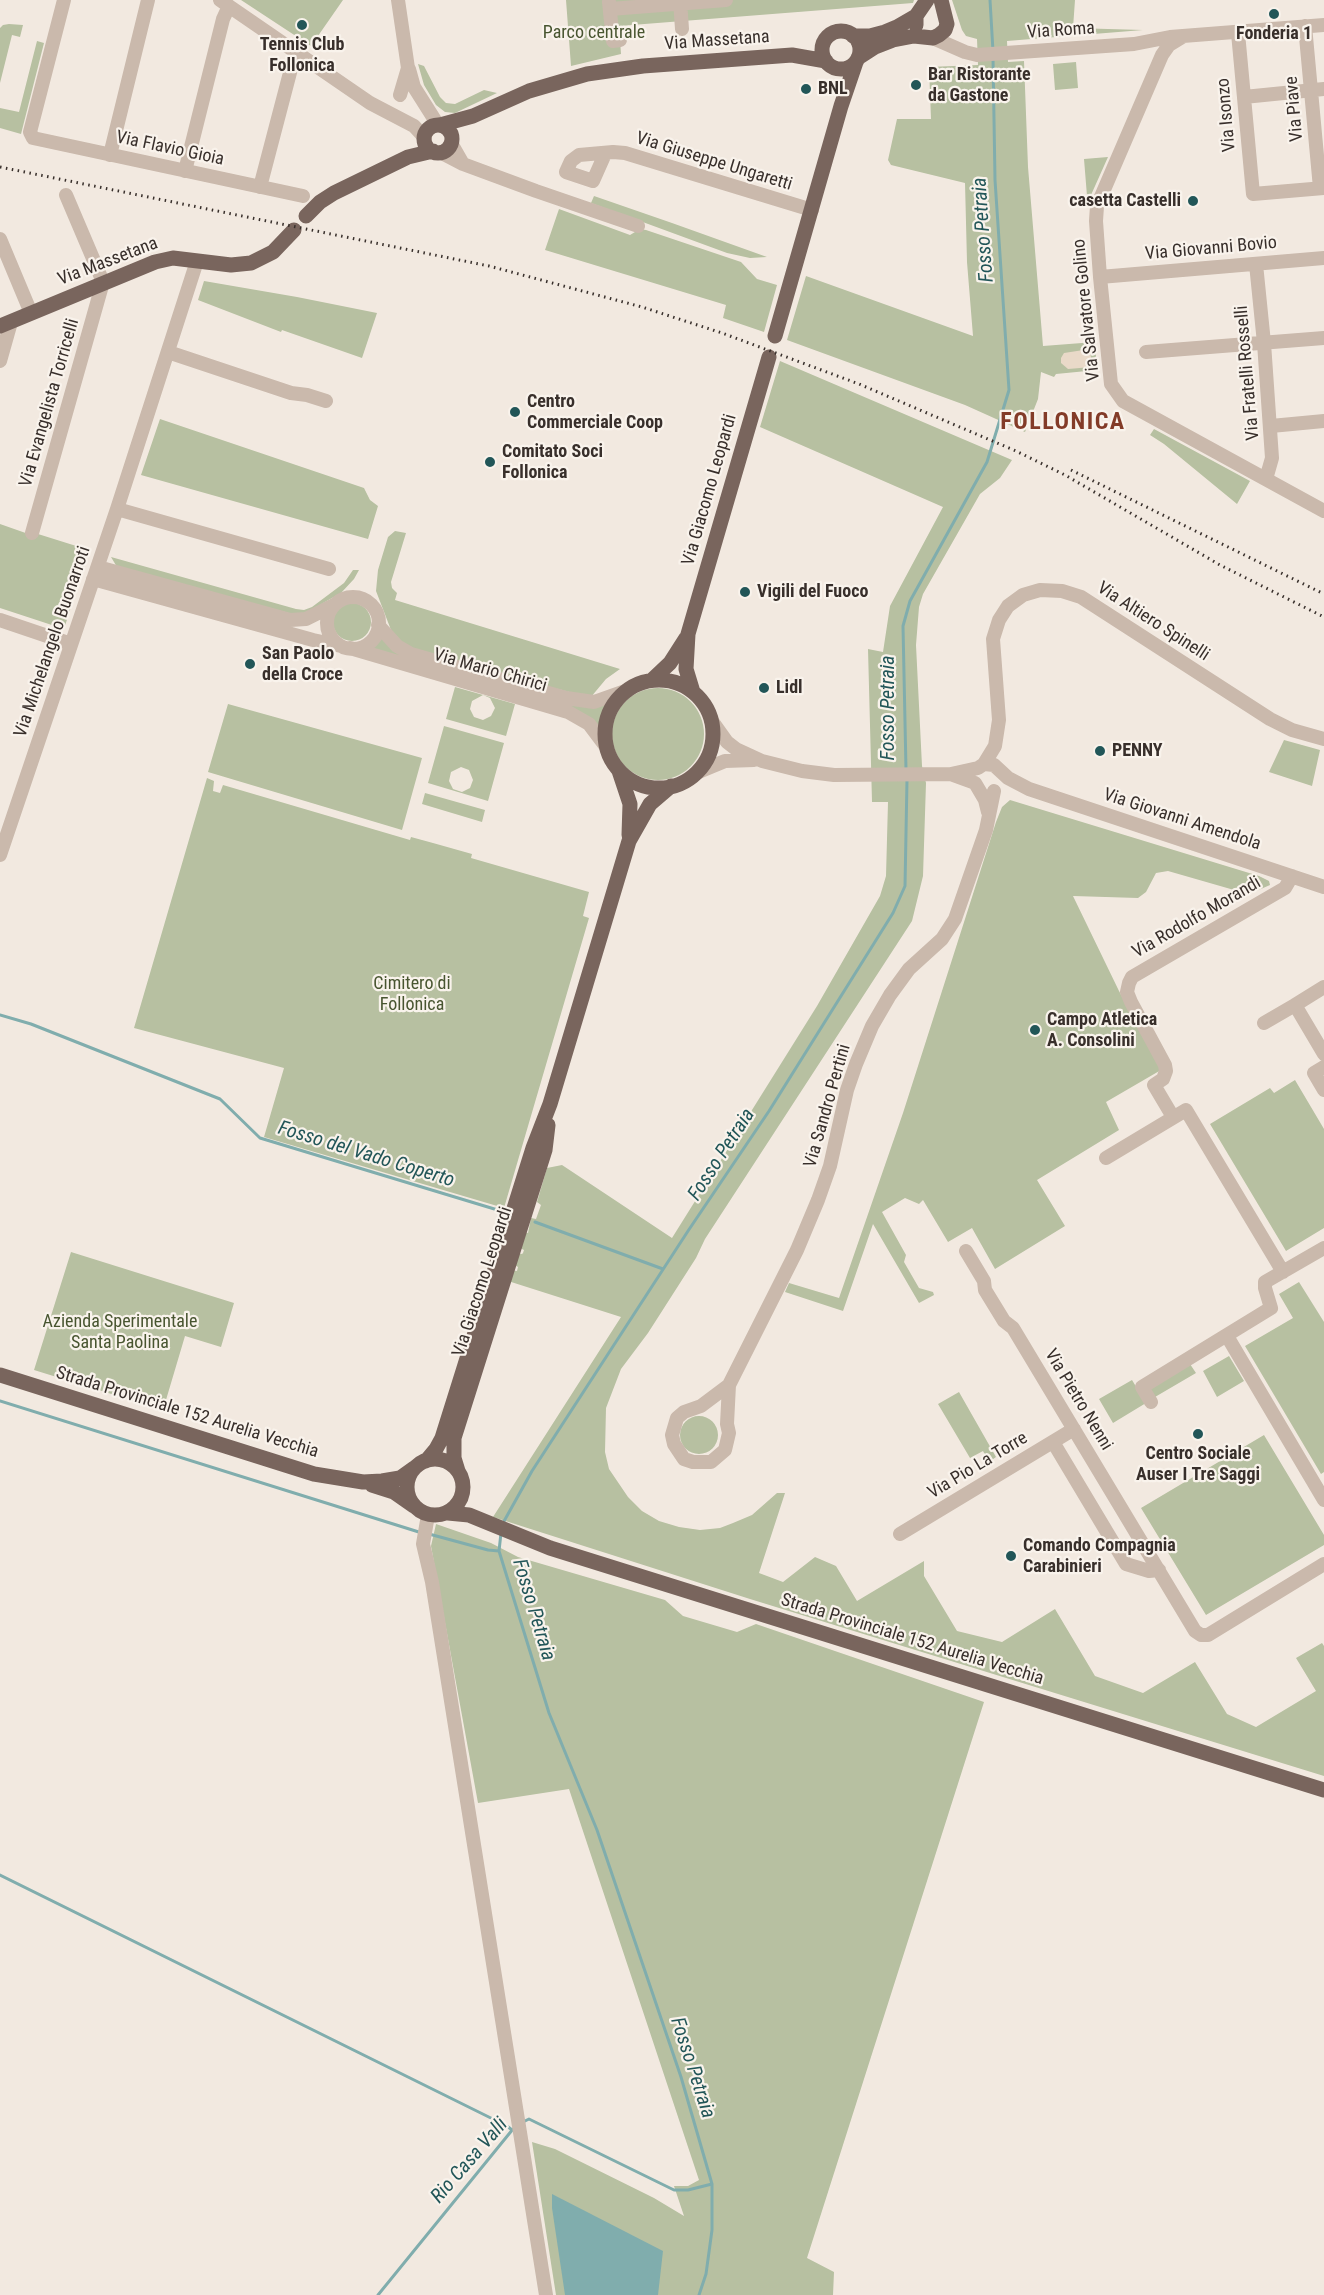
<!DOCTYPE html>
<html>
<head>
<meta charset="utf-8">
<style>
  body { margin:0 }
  canvas { display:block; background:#f2e9e0 }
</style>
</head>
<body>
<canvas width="1324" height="2295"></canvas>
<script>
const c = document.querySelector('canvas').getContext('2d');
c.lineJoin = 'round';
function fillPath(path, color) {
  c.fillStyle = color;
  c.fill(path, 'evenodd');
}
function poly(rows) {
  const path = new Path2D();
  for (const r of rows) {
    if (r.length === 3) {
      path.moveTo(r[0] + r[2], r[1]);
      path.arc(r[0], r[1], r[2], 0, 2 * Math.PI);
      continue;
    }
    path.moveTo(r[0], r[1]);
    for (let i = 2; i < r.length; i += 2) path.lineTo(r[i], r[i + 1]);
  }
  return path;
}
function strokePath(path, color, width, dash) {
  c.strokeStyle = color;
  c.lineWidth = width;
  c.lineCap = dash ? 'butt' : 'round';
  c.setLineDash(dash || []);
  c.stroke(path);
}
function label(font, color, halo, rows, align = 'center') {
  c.font = font + ' "Roboto Condensed",sans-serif';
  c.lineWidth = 4.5;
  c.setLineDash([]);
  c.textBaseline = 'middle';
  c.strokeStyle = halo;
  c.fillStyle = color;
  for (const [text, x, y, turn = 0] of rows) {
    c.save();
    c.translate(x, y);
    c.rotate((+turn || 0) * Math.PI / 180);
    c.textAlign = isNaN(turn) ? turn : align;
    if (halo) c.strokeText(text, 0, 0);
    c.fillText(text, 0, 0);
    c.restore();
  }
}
fillPath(poly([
  [241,0,343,0,311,46],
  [566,0,914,0,913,3,619,26,621,54,571,66],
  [952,0,1075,0,1073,28,1143,30,1007,41,1008,62,1024,61,1028,167,1043,346,1095,342,1097,370,1056,374,1054,377,1041,372,1038,399,1025,432,965,405,787,340,806,276,973,336,967,262,965,183,891,165,888,160,897,119,931,119,929,67,978,65,977,39,966,36,962,30],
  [9,24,23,25,20,37,12,35,0,83,0,28,3,25],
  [37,41,44,43,21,134,0,128,0,108,19,112],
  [1076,62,1078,88,1055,90,1053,64],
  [418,64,424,66,440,97,446,103,455,104,484,90,497,93,455,113,445,112,436,105,424,85],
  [1108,157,1091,195,1087,196,1084,159],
  [594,196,672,223,767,257,750,258,727,253,591,203],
  [559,209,630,235,640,229,646,230,741,262,757,279,777,285,764,332,723,318,726,305,545,250],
  [204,281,297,297,377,313,362,358,282,330,281,332,198,300],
  [780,361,1012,460,1000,478,980,494,923,594,919,607,916,645,922,766,926,783,923,876,912,921,705,1239,696,1258,648,1333,621,1369,606,1408,605,1452,609,1469,628,1497,642,1511,659,1521,679,1527,700,1530,720,1528,733,1523,752,1515,777,1493,785,1493,759,1573,783,1582,815,1557,836,1566,857,1601,924,1561,924,1576,957,1631,1002,1642,1055,1609,1095,1676,1143,1693,1195,1662,1227,1714,1256,1727,1316,1691,1296,1658,1322,1643,1324,1646,1324,1776,750,1599,493,1517,621,1317,508,1281,511,1270,517,1271,518,1267,513,1264,516,1253,522,1254,523,1253,524,1250,518,1247,524,1232,528,1233,531,1218,536,1219,541,1205,537,1202,547,1168,562,1165,672,1238,817,1006,880,896,886,876,888,802,872,802,868,649,883,652,890,606,943,507,760,427],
  [160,419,364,488,370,500,378,506,368,539,141,475],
  [1154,429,1250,481,1237,504,1164,444,1150,435],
  [0,524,37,537,38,534,89,550,64,629,0,608],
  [395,531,406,533,391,582,392,588,397,593,395,600,620,669,606,679,591,697,588,697,414,650,403,643,391,630,376,591,378,570,388,537],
  [111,557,296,609,304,610,312,607,344,583,353,570,359,570,354,579,341,593,300,616,117,567],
  [352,622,19],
  [383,635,387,641,608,703,600,729,368,651],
  [455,687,515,704,506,736,446,719],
  [483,695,490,698,495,708,491,716,483,720,474,717,470,709,472,701],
  [658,734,46],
  [228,704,422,758,402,830,208,772],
  [444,726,504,743,488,801,428,783],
  [461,767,469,770,473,780,470,788,462,792,453,789,449,781,451,772],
  [1284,740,1320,750,1312,786,1269,772],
  [207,778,214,781,213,791,220,793,223,785,410,840,411,837,433,843,472,854,471,858,589,892,583,916,589,918,504,1208,264,1137,284,1068,134,1028],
  [425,793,485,810,482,822,422,804],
  [1010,800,1259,876,1269,881,1270,885,1254,892,1241,892,1168,871,1156,873,1146,892,1138,898,1073,896,1119,991,1161,1070,1106,1102,1119,1130,1037,1180,1065,1226,995,1269,972,1228,948,1242,923,1200,919,1204,905,1198,882,1212,906,1255,904,1262,919,1288,933,1292,934,1295,919,1303,873,1224,843,1311,785,1292,789,1283,839,1298,903,1113,996,822,1002,807],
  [1295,1080,1324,1129,1324,1228,1286,1251,1210,1124,1270,1088,1274,1093],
  [71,1252,234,1303,221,1347,185,1336,163,1410,34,1370],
  [1299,1282,1324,1322,1324,1472,1321,1474,1245,1346,1293,1318,1279,1294],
  [1229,1356,1244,1381,1217,1397,1203,1371],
  [1190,1364,1196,1373,1155,1397,1150,1388],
  [1132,1380,1146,1403,1113,1423,1099,1399],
  [959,1392,996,1457,989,1462,983,1451,970,1458,938,1404],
  [699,1435,19],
  [1264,1435,1324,1535,1324,1545,1206,1615,1141,1508],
  [436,1524,491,1543,518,1557,665,1600,683,1616,737,1632,756,1624,984,1702,807,2258,834,2272,833,2295,556,2295,532,2142,555,2149,654,2198,684,2216,674,2186,688,2186,699,2180,569,1789,478,1803,431,1546]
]), '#b7c0a1');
fillPath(poly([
  [1090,349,1092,367,1068,369,1061,363,1061,358,1064,353]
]), '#e9d9c8');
fillPath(poly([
  [552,2194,663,2251,658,2295,565,2295,552,2208]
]), '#80adad');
strokePath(poly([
  [990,0,993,51],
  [906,770,903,626,910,601,987,462,1009,390,995,180,993,58],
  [0,1015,31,1024,220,1099,260,1138,501,1211],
  [535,1222,663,1269],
  [0,1401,422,1533],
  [503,1523,532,1471,688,1231,769,1111,893,913,905,886,907,780],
  [501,1533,499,1551,549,1713,597,1830,681,2077,712,2184,712,2230,706,2274,699,2295],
  [429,1534,488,1550,499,1551],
  [0,1875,507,2126,512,2130],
  [523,2122,529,2119,674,2190,688,2190,712,2184],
  [378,2295,513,2129]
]), '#80adad', 3);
strokePath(poly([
  [64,0,30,132,33,138,303,196],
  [220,0,370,103,414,126,425,138],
  [398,0,408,68,400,95],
  [680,0,682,29],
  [609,2,613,41,620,40],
  [610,9,726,0],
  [1305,26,1320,188],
  [1238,33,1253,194,1324,188],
  [1182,37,1169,45,1162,55,1097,206,1096,221,1100,277,1111,384,1123,401,1324,511],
  [933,38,965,52,977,55,1134,44,1170,37,1324,25],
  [409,69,414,87,438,125],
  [1244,97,1324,89],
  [451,143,463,164],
  [440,152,463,164,536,191,638,226],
  [605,154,593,181,566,172,571,161,579,155,613,152,625,153,812,210],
  [110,155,148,0],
  [185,171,223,19,229,6],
  [260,187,292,65,299,55],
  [0,239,31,313],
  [1256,264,1264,343,1272,458,1266,479],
  [1100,277,1324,258],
  [168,352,291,393,307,395,326,401],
  [1146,352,1324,338],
  [0,361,11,322],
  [1271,426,1324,421],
  [117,509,329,569],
  [32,533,103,282,66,195],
  [98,567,290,620,306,619,334,605],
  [93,579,313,640,341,646],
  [353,623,26],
  [0,620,71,644],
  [378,625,397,646,411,654,566,698,594,702,625,691],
  [350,648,568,712,589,724,607,748],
  [712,721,727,742,736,749,762,761,802,771,834,775,951,774,978,768,984,764,994,765,1008,778,1029,789,1324,887],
  [984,764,995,746,999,720,993,639,999,620,1008,606,1023,595,1040,590,1062,591,1081,597,1270,719,1292,730,1324,739],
  [696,773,725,761,754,760],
  [953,775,975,783,985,800,988,812],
  [0,855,117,509,197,261],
  [1324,987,1295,1005,1324,1054],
  [1264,1023,1295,1005],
  [1324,1067,1314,1073,1324,1090],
  [1173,1117,1154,1085,1163,1079,1166,1071,1165,1065,1131,1002,1127,992,1129,983,1132,977,1285,888,1292,876],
  [1106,1158,1186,1110,1283,1272],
  [966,1251,984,1281,985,1290,1004,1321,1013,1328,1195,1631,1201,1635,1208,1635,1324,1564],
  [1227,1336,1324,1500],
  [729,1385,701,1406,684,1412,677,1418,672,1435,674,1444,684,1459,693,1462,711,1462,725,1450,729,1433,727,1424,729,1385,797,1250,818,1200,830,1166,847,1090,856,1064,872,1026,890,995,909,969,942,939,955,919,986,830,994,791],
  [1151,1402,1142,1387,1271,1308,1265,1288,1265,1282,1324,1248],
  [1053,1442,1126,1564,1149,1571,1159,1570],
  [428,1515,423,1544,432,1582,546,2295],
  [900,1534,1074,1429]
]), '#cab9ac', 14);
strokePath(poly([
  [916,25,916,16,927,0],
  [841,50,19],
  [853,36,870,36,885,32,897,27,916,16],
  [858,58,875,47,893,40,914,36,933,38,939,35,945,30,947,24,941,0],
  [440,125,473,116,529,91,587,74,643,66,792,55,826,61],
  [438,139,14],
  [306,216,320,202,334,193,408,157,433,151],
  [0,326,155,262,173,258,231,265,251,263,273,252,294,230],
  [775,336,841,106,856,62],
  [652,680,670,663,686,638],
  [659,734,54],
  [693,692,686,669,688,634,769,357],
  [619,771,630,804,629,835],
  [0,1375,314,1474,363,1482,382,1481,400,1478,414,1468],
  [435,1487,28],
  [426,1461,436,1449,442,1438,533,1148,550,1104,629,841,650,804,671,786],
  [458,1471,454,1458,454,1438,545,1150,548,1125],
  [372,1485,394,1492,414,1506],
  [448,1513,469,1515,550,1548,1324,1790]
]), '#79655d', 15);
strokePath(poly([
  [0,167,489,266,642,307,722,333,859,384,1016,451,1065,475,1220,565,1324,617],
  [1071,470,1324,594]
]), '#382f2b', 3, [1.5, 4.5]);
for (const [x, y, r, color] of [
  [1274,14,6,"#225658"],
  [302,25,6,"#225658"],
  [916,85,6,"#225658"],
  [806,89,6,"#225658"],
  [1193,201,6,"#225658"],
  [515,412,6,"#225658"],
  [490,462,6,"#225658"],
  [745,592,6,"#225658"],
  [250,664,6,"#225658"],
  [764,688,6,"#225658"],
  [1100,751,6,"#225658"],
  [1035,1030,6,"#225658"],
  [1198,1434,6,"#225658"],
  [1011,1556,6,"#225658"]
]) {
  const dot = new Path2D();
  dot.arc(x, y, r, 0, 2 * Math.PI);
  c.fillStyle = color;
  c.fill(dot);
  strokePath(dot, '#f9f3ec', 2);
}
label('18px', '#382f2b', '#f9f3ec', [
  ["Via Roma",1061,31,-4],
  ["Via Massetana",717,41,-4],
  ["Via Piave",1295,109,-95],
  ["Via Isonzo",1227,115,-95],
  ["Via Flavio Gioia",170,149,12],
  ["Via Giuseppe Ungaretti",714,162,17],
  ["Via Giovanni Bovio",1211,249,-5],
  ["Via Massetana",108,262,-21],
  ["Via Salvatore Golino",1087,310,-96],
  ["Via Fratelli Rosselli",1248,373,-95],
  ["Via Evangelista Torricelli",50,403,-74],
  ["Via Giacomo Leopardi",710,490,-74],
  ["Via Altiero Spinelli",1153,622,33],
  ["Via Michelangelo Buonarroti",53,642,-71],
  ["Via Mario Chirici",490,671,16],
  ["Via Giovanni Amendola",1182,820,18],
  ["Via Rodolfo Morandi",1197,918,-30],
  ["Via Sandro Pertini",828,1106,-74],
  ["Via Giacomo Leopardi",483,1282,-72],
  ["Via Pietro Nenni",1078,1400,59],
  ["Strada Provinciale 152 Aurelia Vecchia",187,1413,17],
  ["Via Pio La Torre",978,1466,-31],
  ["Strada Provinciale 152 Aurelia Vecchia",912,1640,17]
]);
label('18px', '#485530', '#f9f3ec', [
  ["Parco centrale",594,33],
  ["Cimitero di",412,984],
  ["Follonica",412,1005],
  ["Azienda Sperimentale",120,1322],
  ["Santa Paolina",120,1343]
]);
label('bold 18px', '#382f2b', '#f9f3ec', [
  ["Fonderia 1",1274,34,"center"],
  ["Tennis Club",302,45,"center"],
  ["Follonica",302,66,"center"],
  ["Bar Ristorante",928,75],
  ["da Gastone",928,96],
  ["BNL",818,89],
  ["casetta Castelli",1181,201,"right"],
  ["Centro",527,402],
  ["Commerciale Coop",527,423],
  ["Comitato Soci",502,452],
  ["Follonica",502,473],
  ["Vigili del Fuoco",757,592],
  ["San Paolo",262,654],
  ["della Croce",262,675],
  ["Lidl",776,688],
  ["PENNY",1112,751],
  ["Campo Atletica",1047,1020],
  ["A. Consolini",1047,1041],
  ["Centro Sociale",1198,1454,"center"],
  ["Auser I Tre Saggi",1198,1475,"center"],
  ["Comando Compagnia",1023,1546],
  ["Carabinieri",1023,1567]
], 'left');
label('italic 20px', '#225658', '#f9f3ec', [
  ["Fosso Petraia",984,230,-94],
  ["Fosso Petraia",889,708,-90],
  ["Fosso del Vado Coperto",366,1155,17],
  ["Fosso Petraia",722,1155,-57],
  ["Fosso Petraia",533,1610,73],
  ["Fosso Petraia",692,2068,72],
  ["Rio Casa Valli",470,2161,-49]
]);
c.letterSpacing = '1.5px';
label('bold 24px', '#833b28', '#f9f3ec', [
  ["FOLLONICA",1063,423]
]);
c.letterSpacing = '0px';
</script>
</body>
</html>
